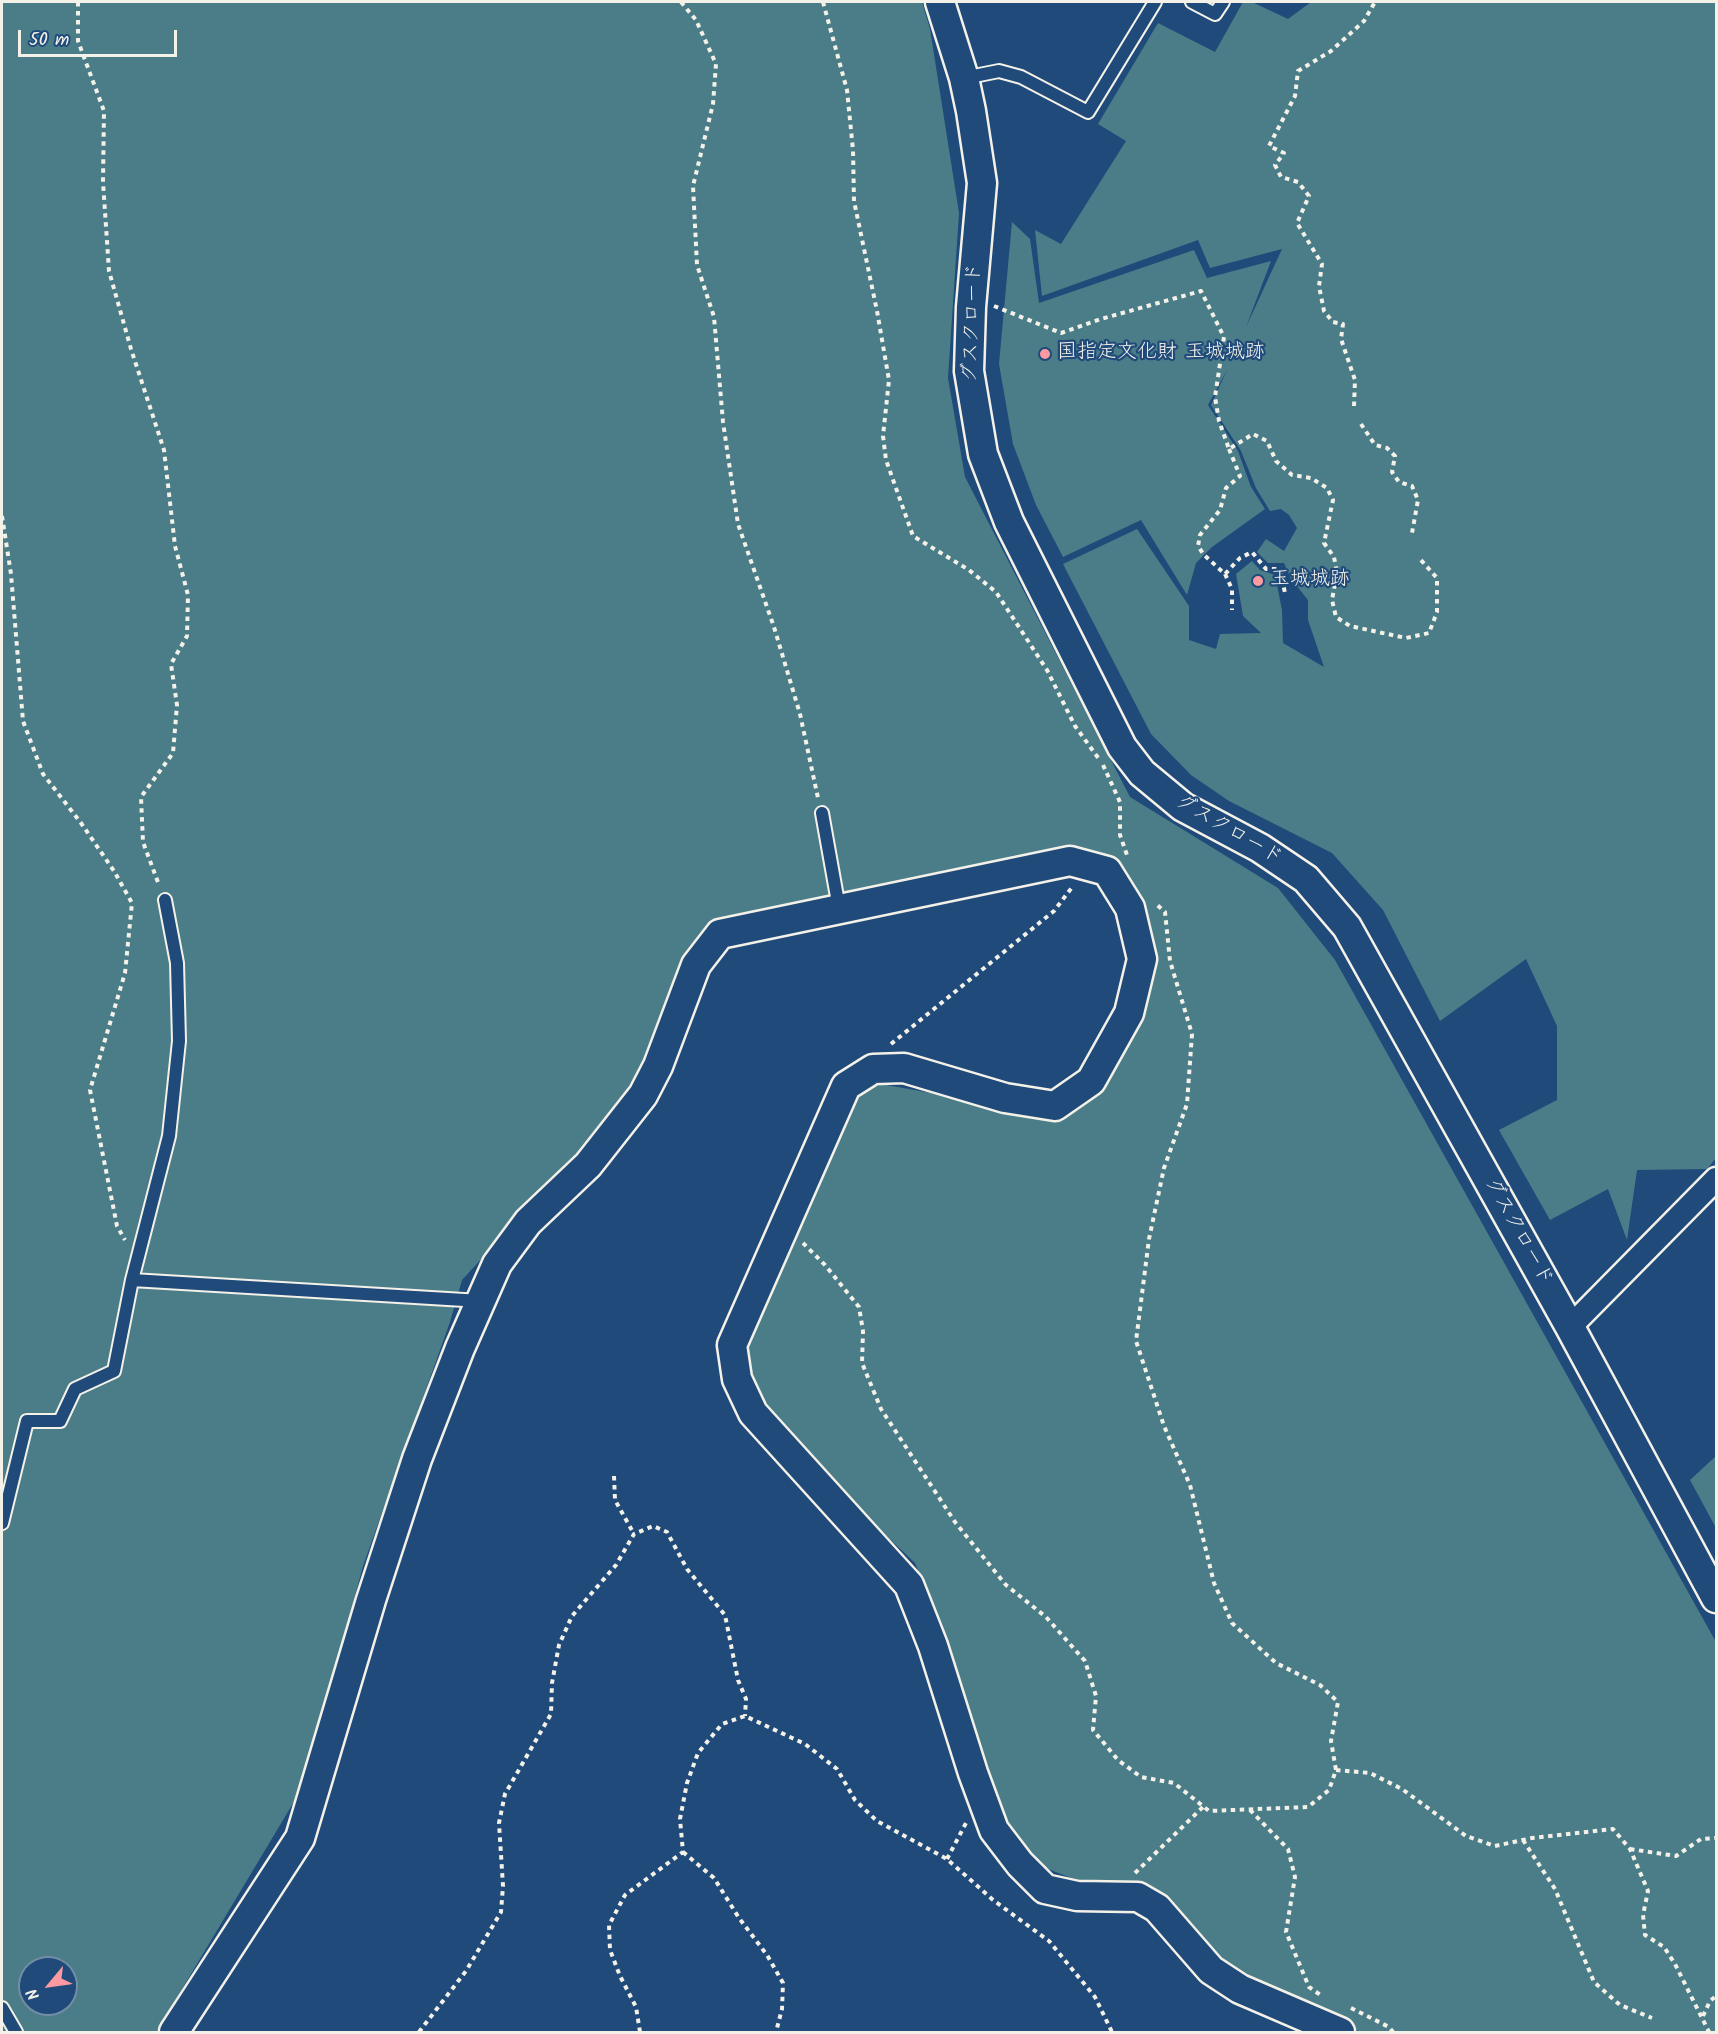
<!DOCTYPE html>
<html>
<head>
<meta charset="utf-8">
<style>
  body { margin:0 }
  #map { position:relative; width:1718px; height:2034px; overflow:hidden; background:#1f4a7a; font-family:Kalam,sans-serif }
  canvas { display:block }
  .frame { position:absolute; inset:0; border:3px solid #f4f1e8; pointer-events:none }
  .north { position:absolute; left:18px; top:1956px; width:60px; height:60px; box-sizing:border-box; background:#1f4a7a; border:2px solid #748da6; border-radius:50%; rotate:241deg; font-size:16px; font-weight:700; line-height:24px; text-align:center; color:#f4f1e8 }
  .north::after { content:''; display:block; margin:auto; width:21px; height:27px; background:#ff9aa2; clip-path:polygon(50% 0,100% 100%,50% 72%,0 100%) }
  .scale { position:absolute; left:18px; top:30px; width:159px; height:27px; box-sizing:border-box; border:3px solid #f4f1e8; border-top:0; padding-left:8px; font-size:18px; line-height:21px; white-space:nowrap; color:#f4f1e8; -webkit-text-stroke:4px #1f4a7a; paint-order:stroke }
</style>
</head>
<body>
<div id="map">
<canvas width="1718" height="2034"></canvas>
<div class="frame"></div>
<div class="north">N</div>
<div class="scale">50 m</div>
</div>
<script>
const c = document.querySelector('canvas').getContext('2d');
c.lineJoin = 'round';
function fillPath(path, color) {
  c.fillStyle = color;
  c.fill(path, 'evenodd');
}
function poly(rows) {
  const path = new Path2D();
  for (const r of rows) {
    path.moveTo(r[0], r[1]);
    for (let i = 2; i < r.length; i += 2) path.lineTo(r[i], r[i + 1]);
  }
  return path;
}
function strokePath(path, color, width, dash) {
  c.strokeStyle = color;
  c.lineWidth = width;
  c.lineCap = dash ? 'butt' : 'round';
  c.setLineDash(dash || []);
  c.stroke(path);
}
function label(font, color, halo, rows, align = 'center') {
  c.font = font + ' Kalam,"Klee One",sans-serif';
  c.lineWidth = 4.5;
  c.setLineDash([]);
  c.textBaseline = 'middle';
  c.strokeStyle = halo;
  c.fillStyle = color;
  for (const [text, x, y, turn = 0] of rows) {
    c.save();
    c.translate(x, y);
    c.rotate((+turn || 0) * Math.PI / 180);
    c.textAlign = isNaN(turn) ? turn : align;
    if (halo) c.strokeText(text, 0, 0);
    c.fillText(text, 0, 0);
    c.restore();
  }
}
fillPath(poly([
  [2,2,922,2,930,29,959,213,948,378,965,477,1130,797,1278,888,1335,960,1716,1642,1716,2032,1361,2032,1221,1970,1150,1885,1081,1882,1033,1863,999,1810,953,1658,915,1563,794,1448,745,1375,750,1328,843,1106,875,1083,965,1099,1038,1118,1108,1079,1144,1013,1157,959,1142,903,1063,852,721,918,696,943,625,1103,462,1280,450,1322,363,1566,304,1785,161,2024,156,2032,2,2032],
  [30,1968,66,1968,66,2004,30,2004],
  [1243,2,1252,2,1288,19,1311,2,1716,2,1716,1158,1707,1169,1637,1170,1627,1240,1608,1189,1550,1220,1499,1130,1557,1100,1557,1026,1526,959,1440,1021,1383,910,1332,853,1229,801,1191,775,1151,734,1063,564,1137,529,1189,606,1189,640,1216,649,1220,634,1261,633,1243,616,1236,574,1252,561,1260,570,1275,575,1282,610,1283,643,1324,667,1308,620,1308,600,1291,579,1284,563,1268,563,1257,552,1266,539,1284,551,1297,528,1289,515,1281,509,1270,511,1256,488,1241,451,1211,405,1227,370,1208,405,1238,451,1251,487,1265,509,1212,547,1196,563,1187,595,1141,520,1063,557,1036,505,1013,444,999,364,1012,222,1030,239,1039,303,1194,250,1207,278,1271,261,1246,327,1282,249,1210,268,1198,240,1042,296,1035,230,1061,244,1126,141,1098,124,1158,23,1215,52],
  [1716,1456,1716,1528,1690,1480]
]), '#4b7d89');
const service = poly([
  [1192,2,1215,14,1223,2],
  [964,78,999,71,1021,77,1088,112,1155,2],
  [822,813,839,908],
  [132,1280,481,1301],
  [2,1523,27,1421,60,1421,75,1389,114,1371,132,1280,169,1136,179,1041,177,963,165,900],
  [2,2008,16,2032]
]);
const minor = poly([
  [1570,1327,1716,1179]
]);
const tertiary = poly([
  [940,2,964,78,971,111,982,183,971,307,969,371,983,454,1009,522,1122,747,1142,773,1183,807,1260,848,1306,879,1347,927,1570,1327,1716,1598],
  [174,2032,300,1838,371,1600,417,1459,460,1348,497,1264,528,1222,588,1165,643,1095,658,1066,696,965,720,934,1070,861,1107,871,1130,908,1142,959,1129,1013,1091,1081,1055,1106,1005,1098,904,1068,873,1069,846,1086,732,1345,737,1379,753,1413,909,1585,933,1646,973,1773,994,1830,1020,1864,1045,1889,1077,1896,1138,1897,1157,1908,1211,1970,1240,1989,1340,2032]
]);
strokePath(service, '#f4f1e8', 16);
strokePath(minor, '#f4f1e8', 27);
strokePath(tertiary, '#f4f1e8', 33);
strokePath(poly([
  [78,2,78,41,104,111,103,182,109,271,131,349,164,450,175,546,188,595,187,636,171,664,177,705,173,753,141,797,143,842,159,885],
  [681,2,696,20,716,64,713,104,693,186,697,265,714,317,723,422,738,524,774,627,800,714,818,798],
  [823,2,847,90,853,150,854,201,877,311,889,380,883,436,886,460,913,536,969,570,996,592,1047,670,1075,726,1099,759],
  [994,306,1061,333,1101,319,1201,291,1224,337,1215,397,1219,421,1229,449,1253,434,1267,441,1276,461,1292,475,1311,478,1327,488,1333,500,1324,543,1334,557,1337,573,1332,600,1336,617,1350,626,1406,638,1429,633,1437,612,1437,578,1420,559],
  [1354,406,1355,380,1341,339,1343,324,1333,322,1324,311,1319,286,1322,264,1297,223,1309,196,1298,182,1281,177,1275,165,1284,153,1269,146,1295,96,1298,71,1331,51,1364,21,1375,2],
  [1361,424,1375,445,1387,448,1395,456,1392,472,1399,482,1412,486,1418,500,1412,533],
  [1229,449,1240,476,1226,488,1220,510,1200,535,1198,546,1204,555,1225,574,1240,558,1252,552,1266,569,1280,569,1285,593],
  [2,516,11,574,23,721,43,774,81,823,114,871,132,903,125,973,90,1090,117,1226,125,1240],
  [1225,574,1232,589,1232,610],
  [1103,765,1120,802,1120,835,1127,855],
  [891,1044,1054,911,1073,886],
  [803,1243,825,1265,859,1307,863,1331,862,1363,881,1409,955,1522,1006,1585,1046,1617,1085,1661,1096,1696,1093,1730,1118,1760,1141,1777,1174,1783,1209,1811,1308,1807,1329,1790,1336,1770,1331,1741,1338,1702,1320,1685,1276,1663,1232,1623,1214,1583,1190,1485,1164,1426,1136,1341,1149,1239,1164,1168,1187,1104,1192,1034,1170,961,1165,912,1155,903],
  [614,1476,615,1500,634,1534],
  [1336,1770,1370,1773,1402,1789,1466,1836,1495,1846,1532,1838,1613,1829,1630,1849,1648,1891,1643,1915,1645,1935,1664,1947,1675,1964,1709,2032],
  [1250,1810,1288,1849,1295,1877,1286,1932,1309,1987,1322,1996],
  [1523,1840,1555,1889,1594,1982,1620,2005,1652,2018],
  [1630,1849,1676,1856,1701,1839,1716,1838],
  [683,1852,714,1878,739,1918,767,1955,783,1983,782,2009,776,2032],
  [947,1859,966,1823],
  [1135,1873,1204,1806],
  [1351,2008,1389,2027,1393,2032],
  [1703,2016,1710,2001,1716,1996],
  [419,2032,466,1971,501,1912,503,1886,499,1823,505,1794,551,1714,552,1683,559,1645,572,1616,616,1565,634,1534,653,1526,667,1532,687,1569,725,1615,738,1680,746,1699,745,1716],
  [640,2032,636,2007,620,1976,610,1950,609,1925,625,1895,683,1852,680,1819,687,1783,698,1753,722,1724,745,1716,805,1744,837,1769,855,1800,877,1821,947,1859,993,1900,1049,1941,1095,1997,1112,2032]
]), '#f4f1e8', 4, [4.5, 4.5]);
strokePath(service, '#1f4a7a', 12);
strokePath(minor, '#1f4a7a', 22);
strokePath(tertiary, '#1f4a7a', 28);
for (const [x, y, r, color] of [
  [1045,354,6,"#ff9aa2"],
  [1258,581,6,"#ff9aa2"]
]) {
  const dot = new Path2D();
  dot.arc(x, y, r, 0, 2 * Math.PI);
  c.fillStyle = color;
  c.fill(dot);
  strokePath(dot, '#1f4a7a', 2);
}
label('20px', '#f4f1e8', '#1f4a7a', [
  ["グスクロード",974,323,-88],
  ["グスクロード",1228,831,30],
  ["グスクロード",1517,1232,61]
]);
label('20px', '#f4f1e8', '#1f4a7a', [
  ["国指定文化財 玉城城跡",1057,354],
  ["玉城城跡",1270,581]
], 'left');
</script>
</body>
</html>
